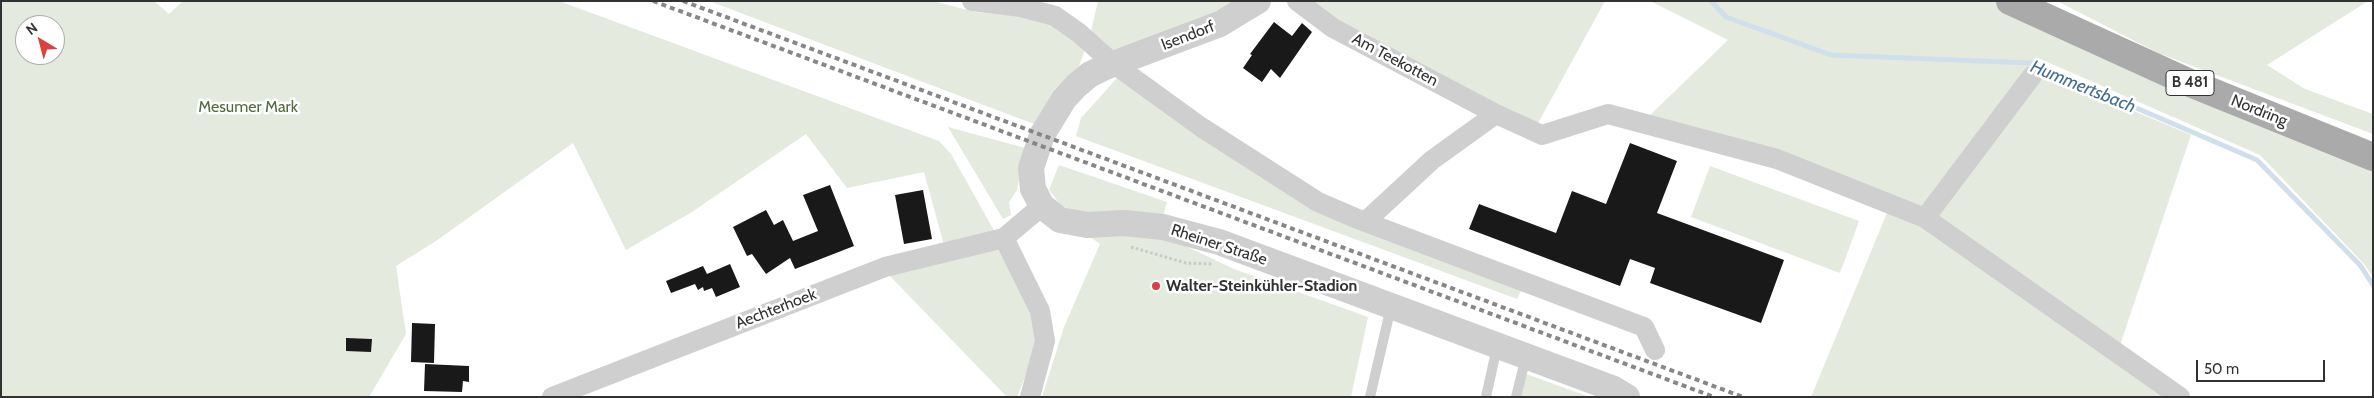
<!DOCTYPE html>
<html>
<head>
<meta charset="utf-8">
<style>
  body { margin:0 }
  #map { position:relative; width:2374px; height:398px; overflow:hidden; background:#fff; font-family:Cabin,sans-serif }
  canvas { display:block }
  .frame { position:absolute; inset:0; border:2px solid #323232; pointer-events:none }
  .north { position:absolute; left:15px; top:15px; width:50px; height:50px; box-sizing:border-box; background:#fff; border:1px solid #adadad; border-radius:50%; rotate:323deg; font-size:14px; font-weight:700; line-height:20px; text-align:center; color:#323232 }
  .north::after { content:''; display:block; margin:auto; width:18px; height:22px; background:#dc4043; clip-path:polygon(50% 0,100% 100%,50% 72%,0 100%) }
  .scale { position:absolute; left:2196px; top:360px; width:129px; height:22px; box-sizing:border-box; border:2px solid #323232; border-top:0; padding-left:6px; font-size:15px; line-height:18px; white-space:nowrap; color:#323232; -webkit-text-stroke:4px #fff; paint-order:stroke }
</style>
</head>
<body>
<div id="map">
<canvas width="2374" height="398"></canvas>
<div class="frame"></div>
<div class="north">N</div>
<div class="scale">50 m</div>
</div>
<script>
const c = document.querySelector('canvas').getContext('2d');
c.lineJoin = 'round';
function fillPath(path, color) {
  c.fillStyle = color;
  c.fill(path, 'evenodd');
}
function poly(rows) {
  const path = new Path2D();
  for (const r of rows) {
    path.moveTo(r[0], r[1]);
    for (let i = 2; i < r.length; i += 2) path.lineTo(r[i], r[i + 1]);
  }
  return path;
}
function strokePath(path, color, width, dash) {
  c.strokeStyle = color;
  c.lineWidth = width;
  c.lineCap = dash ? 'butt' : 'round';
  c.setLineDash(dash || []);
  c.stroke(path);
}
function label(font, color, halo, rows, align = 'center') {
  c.font = font + ' Cabin,sans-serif';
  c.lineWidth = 5;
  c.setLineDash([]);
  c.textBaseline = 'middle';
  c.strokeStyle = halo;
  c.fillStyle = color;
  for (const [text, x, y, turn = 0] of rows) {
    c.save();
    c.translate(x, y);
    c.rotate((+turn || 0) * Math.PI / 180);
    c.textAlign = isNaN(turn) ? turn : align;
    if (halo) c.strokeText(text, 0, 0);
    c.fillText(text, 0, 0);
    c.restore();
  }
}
fillPath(poly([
  [1,1,154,1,169,14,183,1,559,1,939,141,951,154,996,234,944,245,924,172,847,188,806,134,692,212,626,250,573,143,436,241,396,266,406,334,369,397,1,397],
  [25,25,55,25,55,55,25,55],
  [709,1,933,1,975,12,1038,18,1061,29,1085,50,1078,69,1055,89,1034,124],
  [1098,1,1237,1,1194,24,1113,50,1091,31],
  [1312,1,1605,1,1537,125,1337,22],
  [1650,1,1994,1,2301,140,2373,168,2373,277,2364,264,2260,155,2038,58,1923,210,1647,118,1728,40],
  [2057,1,2368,1,2267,65,2305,89,2373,114,2373,134,2158,53],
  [2039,71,2191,135,2119,348,1931,217],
  [1118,77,1318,206,1523,287,1517,299,1076,136,1081,118],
  [948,127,1025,148,1017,190,1009,202,1011,215,1003,219],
  [1059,165,1167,202,1158,233,1234,269,1368,317,1351,397,1042,397,1064,327,1100,244,1089,236,1074,212,1060,204,1049,190],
  [1710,166,1859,221,1840,273,1691,217],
  [1889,208,1925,224,2171,397,1811,397],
  [1001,246,1032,312,1039,342,1017,397,1007,397,887,273],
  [1526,374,1590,397,1521,397]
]), '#e4eade');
strokePath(poly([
  [1711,1,1726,17,1831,55,2032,63,2257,160,2360,265,2373,285]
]), '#cfdfec', 5);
fillPath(poly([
  [1274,22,1292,36,1302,23,1312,32,1280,78,1271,69,1262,82,1243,68,1252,55,1250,54],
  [1630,143,1677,161,1657,213,1784,260,1761,323,1650,283,1655,268,1630,259,1620,286,1469,229,1479,204,1556,233,1572,191,1606,204],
  [830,185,854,246,795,269,790,258,766,274,752,254,747,256,733,227,766,210,774,225,783,220,793,241,818,231,803,195],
  [923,190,932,239,904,244,895,195],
  [730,264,740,287,716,297,712,288,704,291,703,287,698,290,695,284,671,293,666,281,703,266,707,274],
  [412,323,435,324,434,363,411,362],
  [346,338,372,339,371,352,346,351],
  [425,364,469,366,469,382,463,381,462,392,424,391]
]), '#191919');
strokePath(poly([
  [1131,247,1186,263,1213,264]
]), '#c9c9c9', 3, [2.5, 2.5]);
strokePath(poly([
  [1370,397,1391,307],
  [1486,397,1497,347],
  [1516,397,1526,357]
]), '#cfcfcf', 10);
strokePath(poly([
  [972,1,1021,7,1055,16,1079,33,1114,64,1201,127,1318,202,1360,220,1644,327,1655,350],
  [1297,1,1333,28,1496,114,1542,135,1608,114,1777,159,1925,218,2180,397],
  [1925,218,2032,76],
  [1365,222,1432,160,1496,114],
  [1004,238,1040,311,1045,341,1030,397],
  [552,397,885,267,1004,238,1042,206]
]), '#cfcfcf', 20);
strokePath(poly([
  [1258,1,1220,24,1105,67,1089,75,1076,86,1064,99,1042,135,1031,168,1033,189,1042,206,1060,220,1087,225,1124,223,1163,227,1219,242,1614,389,1627,397]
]), '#cfcfcf', 26);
strokePath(poly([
  [2010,1,2190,83,2373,157]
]), '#aaa', 28);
strokePath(poly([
  [653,1,1714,397],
  [683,1,1743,397]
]), '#878787', 4, [5, 4]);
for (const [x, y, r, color] of [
  [1156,286,5,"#dc4043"]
]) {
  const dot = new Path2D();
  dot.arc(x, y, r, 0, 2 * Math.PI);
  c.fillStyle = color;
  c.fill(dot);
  strokePath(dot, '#fff', 2);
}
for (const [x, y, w] of [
  [2190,83,48]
]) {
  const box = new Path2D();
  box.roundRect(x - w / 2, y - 12.5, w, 25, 4);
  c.fillStyle = '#fff';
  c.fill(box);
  strokePath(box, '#323232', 1);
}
label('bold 15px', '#323232', null, [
  ["B 481",2190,83]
]);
label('16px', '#323232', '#fff', [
  ["Isendorf",1188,36,-21],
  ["Am Teekotten",1395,60,28],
  ["Nordring",2259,111,22],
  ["Rheiner Straße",1219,245,18],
  ["Aechterhoek",776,309,-21]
]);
label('16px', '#536c41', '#fff', [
  ["Mesumer Mark",248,107]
]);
label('bold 16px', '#323232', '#fff', [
  ["Walter-Steinkühler-Stadion",1166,286]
], 'left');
label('italic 18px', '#436e91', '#fff', [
  ["Hummertsbach",2083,87,22]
]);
</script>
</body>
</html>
